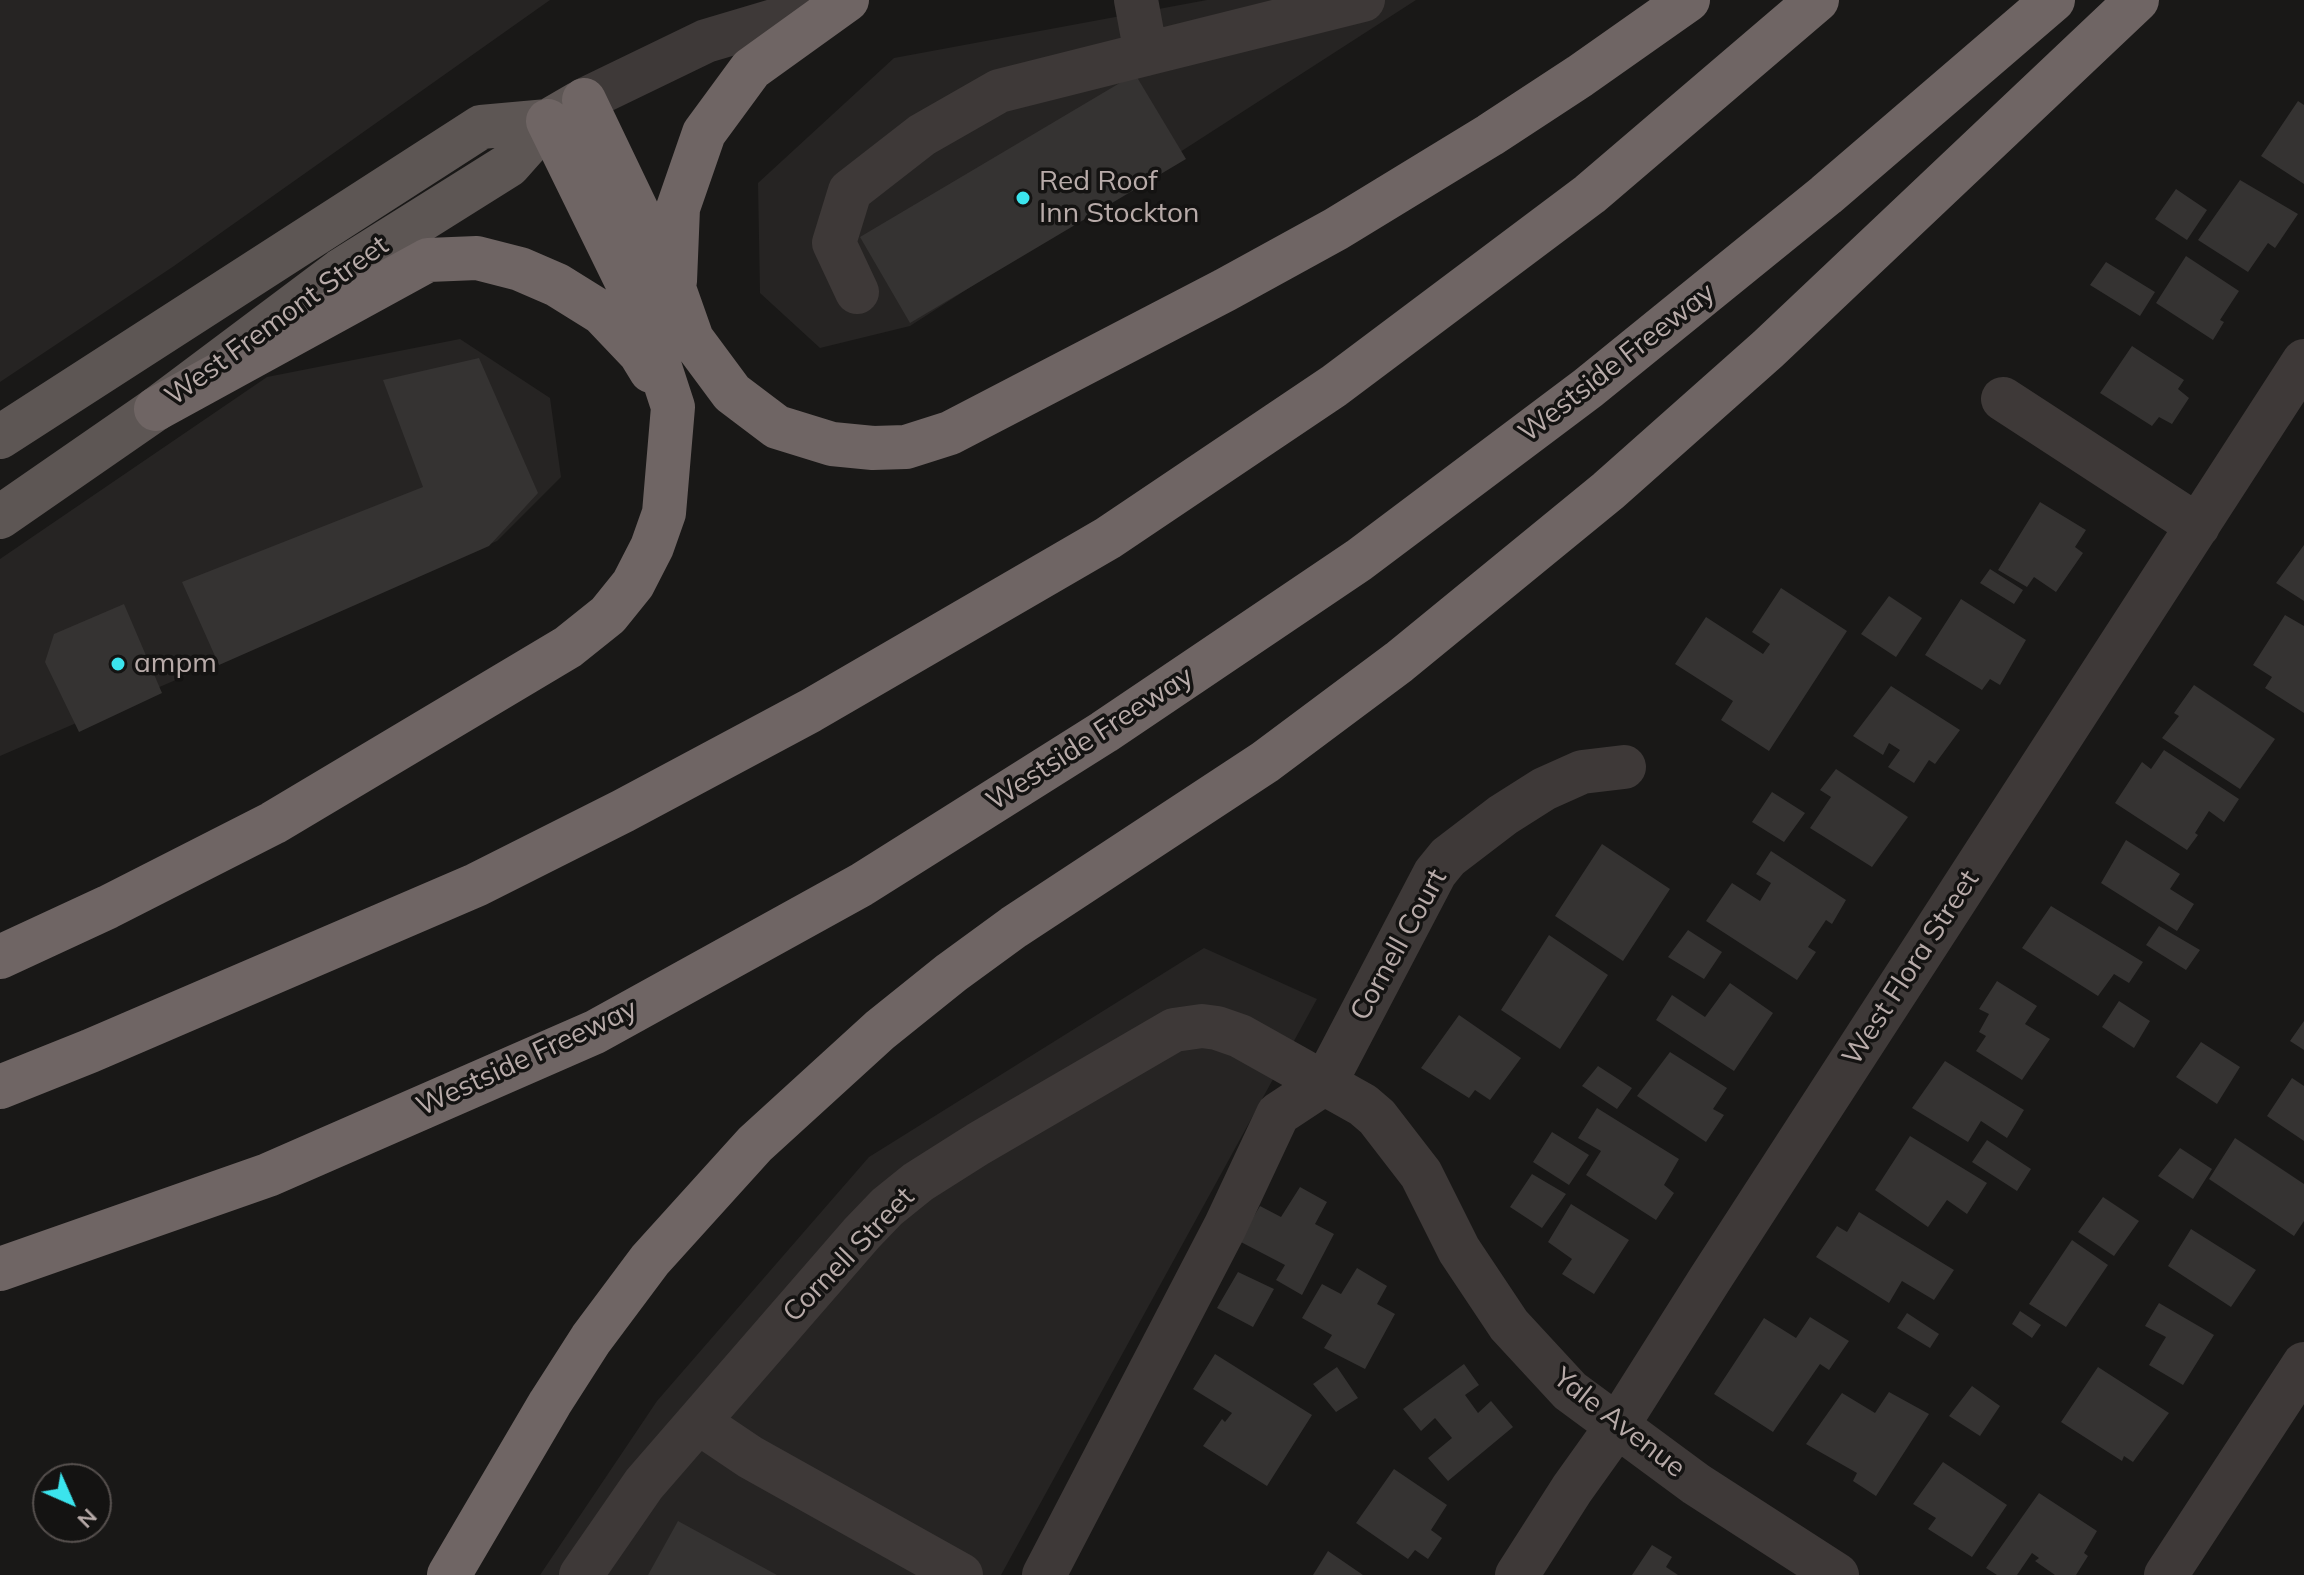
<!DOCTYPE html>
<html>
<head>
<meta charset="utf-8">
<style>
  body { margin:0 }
  #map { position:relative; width:2304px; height:1575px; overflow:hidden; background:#191817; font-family:Mulish,sans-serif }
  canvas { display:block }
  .north { position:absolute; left:32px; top:1463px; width:80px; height:80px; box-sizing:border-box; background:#141312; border:2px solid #56504e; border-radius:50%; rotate:135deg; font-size:22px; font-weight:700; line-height:32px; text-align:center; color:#b8aba9 }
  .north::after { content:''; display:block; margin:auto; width:28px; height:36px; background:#3be4ed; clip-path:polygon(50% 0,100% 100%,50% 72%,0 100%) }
</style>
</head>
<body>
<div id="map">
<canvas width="2304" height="1575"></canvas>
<div class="north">N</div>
</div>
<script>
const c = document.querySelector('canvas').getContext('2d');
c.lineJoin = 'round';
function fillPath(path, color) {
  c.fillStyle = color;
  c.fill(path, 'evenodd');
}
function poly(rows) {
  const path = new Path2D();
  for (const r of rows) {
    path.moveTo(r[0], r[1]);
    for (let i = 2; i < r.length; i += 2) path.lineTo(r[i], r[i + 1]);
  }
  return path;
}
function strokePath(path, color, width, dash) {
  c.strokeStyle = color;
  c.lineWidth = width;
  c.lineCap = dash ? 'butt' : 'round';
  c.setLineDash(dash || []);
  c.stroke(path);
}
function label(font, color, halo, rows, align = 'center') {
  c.font = font + ' Mulish,sans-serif';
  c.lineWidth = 7;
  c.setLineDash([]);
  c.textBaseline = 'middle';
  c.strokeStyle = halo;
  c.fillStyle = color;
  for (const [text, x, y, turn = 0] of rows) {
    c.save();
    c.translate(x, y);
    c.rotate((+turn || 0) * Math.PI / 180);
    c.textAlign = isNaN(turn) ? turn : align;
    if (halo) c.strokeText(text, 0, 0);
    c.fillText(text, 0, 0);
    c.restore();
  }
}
fillPath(poly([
  [0,0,550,0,174,266,0,382],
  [1207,0,1416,0,910,326,820,348,760,293,758,183,894,58],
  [460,339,550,398,561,477,497,541,0,756,0,559,267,377],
  [1204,948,1317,999,1001,1575,540,1575,657,1401,869,1157]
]), '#262423');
fillPath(poly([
  [1135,74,1186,159,910,323,860,237],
  [2298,101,2304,105,2304,184,2261,156],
  [2240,180,2298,214,2275,248,2268,243,2248,272,2198,240],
  [2176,189,2207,210,2187,240,2155,219],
  [2186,256,2239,291,2220,320,2224,322,2213,340,2156,303],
  [2106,262,2155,292,2140,316,2090,285],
  [2132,346,2184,380,2178,389,2189,398,2172,424,2159,417,2152,426,2100,393],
  [479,358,538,493,489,546,219,665,182,582,423,487,383,380],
  [2040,502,2086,530,2075,547,2083,553,2056,592,2034,577,2027,587,1998,570],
  [2304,545,2304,601,2276,583],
  [1990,569,2023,590,2014,604,1980,583],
  [1781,588,1847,631,1769,751,1721,720,1733,701,1675,664,1706,617,1763,654,1770,644,1752,632],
  [1889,596,1922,618,1896,657,1861,634],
  [1961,599,2026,640,2000,685,1990,679,1982,690,1925,655],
  [124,604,162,693,79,732,45,662,54,634],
  [2285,615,2304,626,2304,713,2265,688,2272,677,2253,665],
  [2194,685,2275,739,2240,789,2162,738,2179,716,2174,713],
  [1891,686,1960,730,1935,764,1929,760,1914,783,1888,767,1900,750,1889,743,1883,755,1853,736],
  [2164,750,2239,799,2224,822,2209,811,2195,833,2198,835,2187,850,2115,803,2142,762,2151,769],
  [1836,769,1908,817,1872,867,1810,828,1831,797,1820,790],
  [1772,792,1805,813,1784,842,1752,822],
  [2126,840,2180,874,2170,889,2194,904,2177,931,2101,883],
  [1602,844,1670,889,1623,961,1555,916],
  [1771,851,1846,900,1832,924,1826,920,1808,947,1816,952,1797,980,1706,921,1732,883,1760,901,1771,883,1756,874],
  [2051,906,2143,962,2129,983,2114,974,2098,996,2022,948],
  [2159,926,2200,950,2186,970,2146,945],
  [1688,930,1722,952,1704,979,1668,957],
  [1549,935,1608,975,1560,1049,1501,1010],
  [1997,981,2037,1006,2025,1024,2050,1039,2022,1080,1976,1051,1986,1036,1979,1032,1989,1014,1979,1009],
  [1730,983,1773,1013,1734,1071,1656,1020,1672,995,1705,1017],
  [2119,1001,2150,1021,2134,1048,2102,1027],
  [1459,1015,1521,1058,1490,1100,1475,1090,1469,1098,1421,1068],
  [2304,1021,2304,1050,2290,1041],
  [2201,1042,2240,1067,2217,1104,2176,1077],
  [1670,1052,1727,1088,1713,1109,1724,1115,1706,1142,1637,1096],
  [1945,1061,2024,1110,2007,1138,1981,1121,1968,1142,1912,1108],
  [1598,1066,1632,1088,1617,1109,1582,1086],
  [2292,1078,2304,1086,2304,1141,2267,1116],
  [1597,1108,1679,1159,1664,1185,1674,1193,1656,1220,1586,1175,1601,1151,1578,1138],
  [1552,1132,1589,1155,1569,1185,1533,1162],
  [1910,1136,1987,1183,1967,1214,1947,1200,1928,1227,1875,1190],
  [2235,1138,2304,1184,2304,1221,2294,1236,2209,1179],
  [1987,1140,2031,1169,2017,1191,1972,1162],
  [2180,1148,2212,1169,2193,1199,2158,1176],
  [1532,1174,1566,1194,1542,1228,1510,1207],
  [1300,1187,1327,1202,1315,1224,1334,1234,1302,1295,1276,1280,1285,1265,1239,1241,1260,1206,1281,1217],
  [2103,1197,2139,1221,2114,1256,2078,1232],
  [1571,1204,1629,1240,1594,1294,1562,1274,1572,1259,1548,1242],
  [1859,1212,1954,1270,1934,1300,1902,1281,1889,1303,1816,1257,1837,1226,1847,1232],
  [2191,1229,2256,1270,2231,1307,2168,1266],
  [2072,1240,2108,1265,2066,1327,2029,1304],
  [1357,1268,1387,1286,1377,1304,1395,1314,1365,1369,1324,1348,1332,1335,1302,1318,1322,1284,1341,1294],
  [1238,1272,1274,1289,1253,1327,1217,1308],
  [2159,1303,2214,1335,2183,1385,2149,1365,2166,1337,2145,1326],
  [2020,1311,2041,1325,2032,1338,2012,1324],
  [1907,1313,1939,1334,1930,1348,1897,1328],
  [1810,1317,1849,1341,1829,1370,1820,1364,1773,1432,1714,1394,1764,1318,1796,1338],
  [1215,1354,1312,1415,1267,1486,1203,1446,1222,1419,1225,1422,1232,1413,1193,1389],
  [1464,1364,1479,1385,1465,1395,1478,1413,1491,1401,1513,1427,1448,1481,1428,1458,1452,1438,1435,1418,1421,1431,1403,1409],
  [1337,1367,1358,1398,1336,1412,1313,1384],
  [2098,1367,2169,1413,2133,1462,2124,1456,2122,1461,2061,1422],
  [1972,1386,2000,1406,1980,1436,1949,1416],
  [1889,1392,1929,1414,1876,1496,1853,1481,1857,1473,1806,1444,1842,1393,1875,1413],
  [1943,1462,2007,1505,1972,1557,1928,1529,1936,1518,1913,1504],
  [1394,1469,1447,1505,1431,1530,1442,1538,1428,1559,1415,1550,1408,1559,1356,1523],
  [2039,1493,2097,1531,2084,1553,2088,1556,2076,1575,2055,1575,2035,1561,2039,1558,2032,1553,2017,1575,1997,1575,1986,1568],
  [678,1521,777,1575,648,1575],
  [1652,1545,1672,1557,1666,1567,1678,1575,1632,1575],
  [1328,1551,1363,1575,1313,1575]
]), '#353332');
strokePath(poly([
  [1136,0,1146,54,1363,0],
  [584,100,706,41,841,1],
  [857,292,834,243,850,191,922,135,999,91,1146,54],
  [2003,399,2198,526],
  [698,1422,750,1457,961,1575],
  [581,1575,644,1484,862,1233,887,1207,918,1182,978,1144,1174,1030,1202,1026,1217,1028,1240,1036,1363,1105,1377,1117,1421,1174,1459,1250,1509,1325,1570,1391,1696,1484,1837,1575],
  [1044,1575,1225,1227,1278,1114,1325,1083,1435,873,1448,857,1503,815,1544,789,1582,772,1624,767],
  [1517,1575,1572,1489,1617,1426,1710,1279,2304,361],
  [2166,1575,2304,1364]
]), '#3e3938', 44);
strokePath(poly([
  [0,437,481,127,548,121],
  [0,517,156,409,340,271,509,165,548,121,579,103]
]), '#5d5654', 44);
strokePath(poly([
  [584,100,674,288,692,339,732,393,777,427,832,444,873,448,906,447,950,433,1225,290,1336,229,1490,135,1580,76,1688,0],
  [675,281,678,208,704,133,751,69,847,0],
  [156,409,428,260,477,258,520,269,557,285,602,313,640,353,651,371],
  [0,957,108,907,273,823,568,647,608,615,633,584,652,547,664,513,673,407,643,315,548,121],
  [0,1087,90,1051,476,885,623,811,810,711,1108,538,1334,386,1590,194,1817,0],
  [0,1269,268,1175,595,1032,861,885,1104,732,1359,560,1588,388,1826,195,2053,0],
  [449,1575,550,1403,591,1339,650,1260,755,1144,880,1030,951,973,1014,927,1265,762,1399,662,1608,491,1768,349,2137,0]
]), '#6f6564', 44);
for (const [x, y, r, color] of [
  [1023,198,8,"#3be4ed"],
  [118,664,8,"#3be4ed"]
]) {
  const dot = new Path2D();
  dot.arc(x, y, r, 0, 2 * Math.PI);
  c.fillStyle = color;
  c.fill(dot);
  strokePath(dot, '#141312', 3);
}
label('28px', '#b8aba9', '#141312', [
  ["Red Roof",1039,182],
  ["Inn Stockton",1039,214],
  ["ampm",134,664]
], 'left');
label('28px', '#b8aba9', '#141312', [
  ["West Fremont Street",277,321,-36],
  ["Westside Freeway",1617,363,-38],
  ["Westside Freeway",1090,739,-33],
  ["Cornell Court",1399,945,-61],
  ["West Flora Street",1911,968,-57],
  ["Westside Freeway",527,1058,-25],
  ["Cornell Street",849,1255,-46],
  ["Yale Avenue",1619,1423,38]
]);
</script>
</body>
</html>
